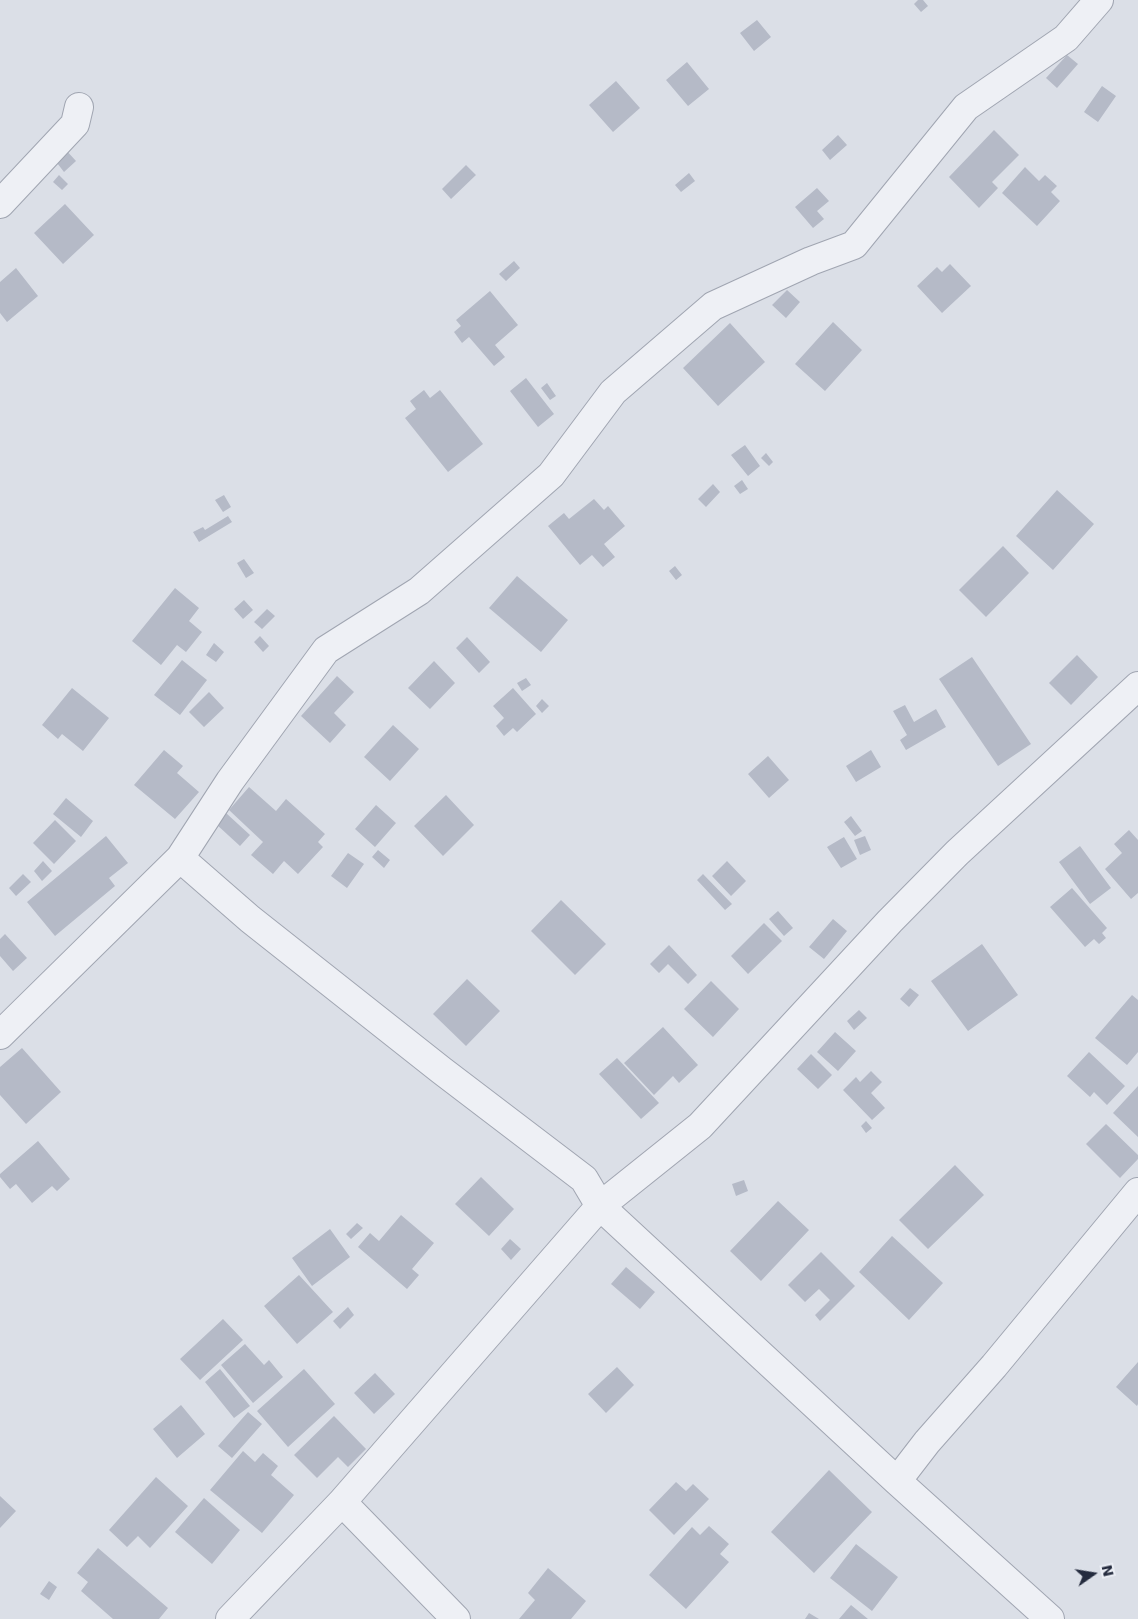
<!DOCTYPE html>
<html>
<head>
<meta charset="utf-8">
<style>
  body { margin:0 }
  #map { position:relative; width:1138px; height:1619px; overflow:hidden; background:#dbdfe7; font-family:"DejaVu Sans",sans-serif }
  canvas { display:block }
  .north { position:absolute; left:1068px; top:1549px; width:50px; height:50px; -webkit-text-stroke:4px #ebeef5; paint-order:stroke; rotate:77deg; font-size:14px; font-weight:700; line-height:20px; text-align:center; color:#242b3e }
  .north::after { content:''; display:block; margin:auto; width:18px; height:22px; background:#242b3e; clip-path:polygon(50% 0,100% 100%,50% 72%,0 100%) }
</style>
</head>
<body>
<div id="map">
<canvas width="1138" height="1619"></canvas>
<div class="north">N</div>
</div>
<script>
const c = document.querySelector('canvas').getContext('2d');
c.lineJoin = 'round';
function fillPath(path, color) {
  c.fillStyle = color;
  c.fill(path, 'evenodd');
}
function poly(rows) {
  const path = new Path2D();
  for (const r of rows) {
    path.moveTo(r[0], r[1]);
    for (let i = 2; i < r.length; i += 2) path.lineTo(r[i], r[i + 1]);
  }
  return path;
}
function strokePath(path, color, width, dash) {
  c.strokeStyle = color;
  c.lineWidth = width;
  c.lineCap = dash ? 'butt' : 'round';
  c.setLineDash(dash || []);
  c.stroke(path);
}
fillPath(poly([
  [918,0,923,0,928,6,921,12,914,4],
  [757,20,771,37,754,51,740,33],
  [1067,55,1078,64,1057,88,1046,78],
  [687,62,709,89,688,106,666,80],
  [616,81,640,108,613,132,589,105],
  [1102,86,1116,96,1098,122,1084,112],
  [994,130,1019,155,992,182,998,188,979,208,949,177],
  [838,135,847,145,830,160,822,150],
  [65,149,76,161,64,172,54,159],
  [466,165,476,175,451,199,442,189],
  [1025,167,1039,181,1045,175,1057,186,1051,192,1060,201,1037,226,1002,193],
  [689,173,695,181,681,192,675,185],
  [59,175,68,184,62,190,53,182],
  [817,188,829,201,817,211,824,219,813,228,795,207],
  [65,204,94,235,63,264,34,233],
  [514,261,520,268,506,281,499,274],
  [950,264,971,286,942,313,917,286,937,267,942,272],
  [16,268,38,296,7,322,0,313,0,282],
  [787,290,800,302,786,318,772,305],
  [490,291,518,325,495,345,505,357,494,366,469,337,462,343,454,332,461,326,456,320],
  [833,322,862,350,825,391,795,364],
  [730,323,765,362,718,406,683,368],
  [526,378,554,414,538,427,510,391],
  [547,383,556,396,550,400,541,388],
  [424,390,430,398,440,390,483,444,448,472,405,418,416,409,410,401],
  [745,445,760,466,748,476,731,455],
  [766,453,773,462,769,466,761,458],
  [742,480,748,489,740,494,734,486],
  [713,484,720,492,706,507,698,499],
  [1057,490,1094,524,1053,570,1016,536],
  [224,495,231,507,223,512,215,500],
  [594,499,604,510,608,506,625,526,604,544,615,557,603,567,592,555,580,565,548,526,564,513,569,519],
  [228,516,232,522,199,542,193,532,203,527,205,530],
  [1003,546,1029,573,986,617,959,590],
  [244,559,254,573,246,578,237,563],
  [675,566,682,575,676,580,669,571],
  [517,576,568,620,541,652,489,608],
  [175,588,199,608,189,621,202,632,186,652,177,645,161,665,132,641],
  [244,600,253,610,243,619,234,609],
  [267,609,275,616,262,629,254,622],
  [260,636,269,646,263,652,254,642],
  [467,637,490,662,479,673,456,648],
  [214,643,224,652,216,662,206,655],
  [1077,655,1098,677,1071,705,1049,683],
  [972,657,1031,744,998,766,939,679],
  [182,660,207,680,180,715,154,695],
  [434,661,455,683,430,709,408,688],
  [337,676,354,692,334,713,346,725,330,743,301,716],
  [526,678,531,685,522,691,517,683],
  [72,688,109,718,83,751,62,734,58,739,42,725],
  [513,688,536,714,517,732,513,728,504,736,496,726,504,718,493,706],
  [209,692,224,708,204,727,189,712],
  [542,699,549,706,542,713,536,706],
  [905,705,914,722,936,709,946,727,906,750,900,740,907,735,893,711],
  [393,725,419,749,390,781,364,757],
  [164,750,183,766,177,773,199,792,175,819,134,785],
  [871,750,881,767,856,782,846,766],
  [768,756,789,780,769,798,748,774],
  [249,787,276,811,286,799,325,834,318,842,323,847,298,874,284,861,273,874,251,855,263,842,229,810],
  [446,795,474,825,443,856,414,826],
  [66,798,93,821,81,837,53,814],
  [376,805,396,823,375,847,355,829],
  [226,813,250,835,240,846,216,824],
  [851,816,862,831,855,836,844,822],
  [55,820,76,841,54,864,33,843],
  [1129,830,1138,840,1138,893,1131,899,1105,869,1122,853,1114,844],
  [106,836,128,863,109,878,115,886,55,936,27,902],
  [865,836,871,850,860,855,854,840],
  [844,837,857,859,841,868,827,847],
  [1080,846,1111,888,1090,904,1059,862],
  [378,850,390,860,384,868,372,857],
  [348,853,364,864,347,888,331,876],
  [43,861,52,871,42,881,34,871],
  [727,861,746,881,731,896,712,876],
  [23,874,31,882,16,896,9,888],
  [703,874,732,904,725,910,697,880],
  [1072,888,1107,928,1102,933,1106,938,1099,944,1094,939,1085,947,1050,907],
  [561,900,606,944,575,975,531,931],
  [778,911,793,928,784,936,769,919],
  [833,919,847,931,824,959,809,947],
  [764,923,782,941,748,974,731,956],
  [5,934,27,958,13,971,0,956,0,939],
  [982,944,1018,995,968,1031,931,981],
  [669,945,697,975,688,984,668,964,659,973,650,964],
  [467,979,500,1011,466,1046,433,1014],
  [711,981,739,1009,713,1037,684,1009],
  [910,988,919,995,909,1007,900,999],
  [1132,995,1138,1000,1138,1052,1127,1065,1095,1038],
  [859,1010,867,1018,854,1030,847,1021],
  [663,1027,698,1065,679,1083,673,1076,654,1095,624,1063],
  [835,1032,856,1051,838,1071,817,1052],
  [22,1048,61,1092,26,1124,0,1095,0,1067],
  [1089,1052,1125,1086,1107,1105,1094,1092,1090,1097,1067,1076],
  [811,1054,832,1075,818,1089,797,1069],
  [617,1058,659,1103,641,1119,599,1074],
  [871,1071,882,1082,871,1093,885,1108,872,1120,843,1090,856,1077,860,1082],
  [1138,1086,1138,1137,1113,1113],
  [866,1121,872,1128,866,1133,861,1126],
  [1106,1124,1138,1155,1138,1159,1120,1178,1086,1144],
  [38,1141,70,1179,57,1191,52,1186,32,1203,16,1184,10,1189,0,1177,0,1174],
  [955,1165,984,1195,928,1249,899,1220],
  [481,1177,514,1209,489,1236,455,1204],
  [744,1180,748,1191,736,1196,732,1184],
  [778,1201,809,1230,761,1281,730,1251],
  [401,1215,434,1243,412,1269,419,1275,407,1289,358,1247,370,1233,379,1241],
  [357,1223,363,1228,351,1239,346,1234],
  [330,1229,350,1257,312,1286,292,1258],
  [892,1236,943,1283,909,1320,859,1272],
  [510,1239,521,1249,511,1260,501,1249],
  [821,1252,855,1286,820,1321,815,1315,830,1300,819,1289,805,1302,788,1285],
  [626,1267,655,1292,640,1309,611,1284],
  [299,1275,333,1312,297,1344,264,1306],
  [348,1307,354,1315,340,1329,333,1321],
  [223,1319,243,1340,200,1380,180,1359],
  [245,1344,264,1365,269,1360,283,1377,253,1403,221,1365],
  [1138,1362,1138,1404,1137,1406,1116,1387],
  [617,1367,634,1385,606,1413,588,1394],
  [220,1369,250,1406,234,1418,205,1382],
  [304,1369,335,1404,288,1447,257,1411],
  [375,1373,395,1394,374,1414,354,1393],
  [181,1405,205,1434,177,1458,153,1429],
  [248,1412,262,1424,232,1458,218,1446],
  [334,1416,366,1449,348,1467,338,1457,317,1478,294,1455],
  [243,1451,255,1462,263,1453,278,1466,271,1475,294,1495,262,1533,210,1490],
  [829,1470,872,1512,814,1573,771,1532],
  [156,1477,188,1506,150,1548,138,1536,127,1547,109,1530],
  [676,1482,686,1491,693,1484,709,1499,674,1535,649,1510],
  [0,1496,16,1511,0,1528],
  [204,1498,240,1530,212,1564,175,1532],
  [709,1526,729,1544,720,1554,729,1562,686,1609,649,1575,692,1527,700,1535],
  [856,1544,898,1577,872,1611,830,1578],
  [98,1548,168,1608,159,1619,113,1619,81,1591,88,1582,77,1573],
  [548,1568,586,1601,571,1619,519,1619,535,1600,528,1593],
  [49,1581,57,1587,49,1600,40,1594],
  [851,1605,868,1619,839,1619],
  [809,1613,819,1619,805,1619]
]), '#b5bac7');
const minor = poly([
  [0,204,75,124,79,107],
  [180,858,250,919,441,1070,584,1179,600,1206,897,1481,1050,1619],
  [0,1035,180,858,230,781,326,650,419,591,551,475,613,392,713,306,811,261,854,245,966,107,1066,38,1099,0],
  [897,1481,927,1442,994,1366,1138,1192],
  [342,1502,456,1619],
  [230,1619,342,1502,600,1206,700,1126,890,921,957,853,1138,686]
]);
strokePath(minor, '#a0a5b1', 30);
strokePath(minor, '#eef0f5', 28);
</script>
</body>
</html>
